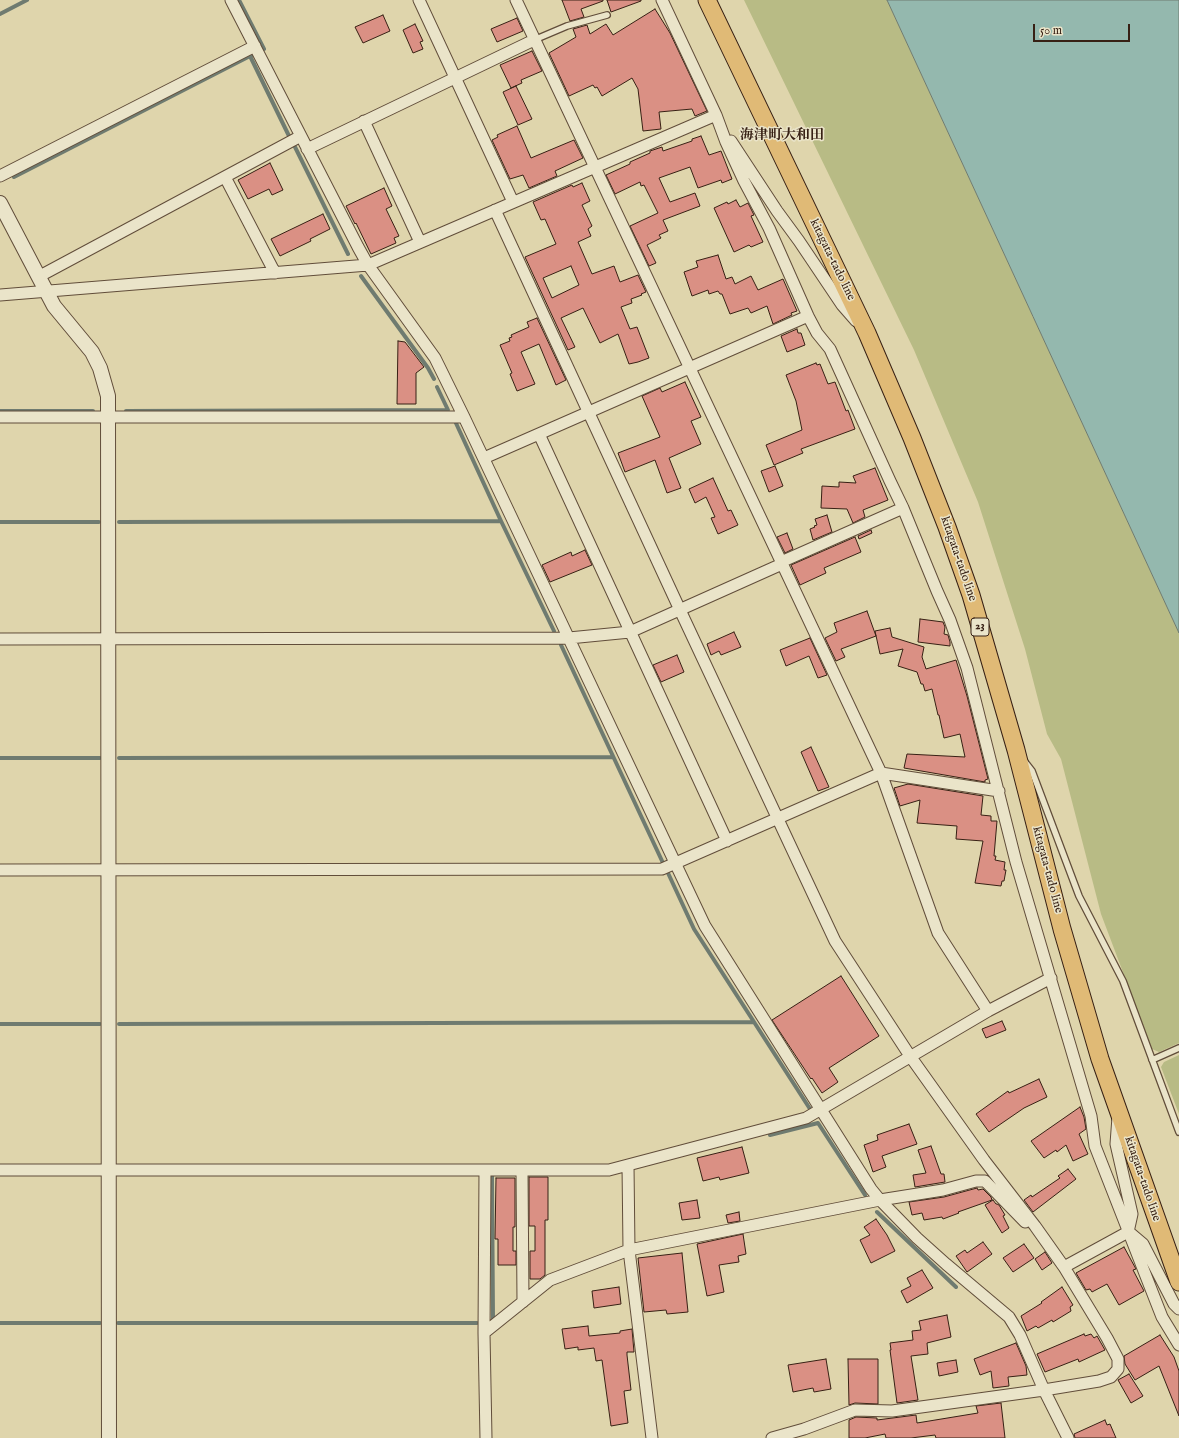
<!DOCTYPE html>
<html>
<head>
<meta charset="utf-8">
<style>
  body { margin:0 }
  #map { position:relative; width:1179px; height:1438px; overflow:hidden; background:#dfd5ac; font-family:"IM FELL English",serif }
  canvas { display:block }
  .scale { position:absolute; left:1033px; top:24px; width:97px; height:18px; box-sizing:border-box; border:2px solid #372014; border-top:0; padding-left:5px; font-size:12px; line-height:14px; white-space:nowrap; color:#372014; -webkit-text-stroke:3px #eae4c9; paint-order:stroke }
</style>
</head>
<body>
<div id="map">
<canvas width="1179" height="1438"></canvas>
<div class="scale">50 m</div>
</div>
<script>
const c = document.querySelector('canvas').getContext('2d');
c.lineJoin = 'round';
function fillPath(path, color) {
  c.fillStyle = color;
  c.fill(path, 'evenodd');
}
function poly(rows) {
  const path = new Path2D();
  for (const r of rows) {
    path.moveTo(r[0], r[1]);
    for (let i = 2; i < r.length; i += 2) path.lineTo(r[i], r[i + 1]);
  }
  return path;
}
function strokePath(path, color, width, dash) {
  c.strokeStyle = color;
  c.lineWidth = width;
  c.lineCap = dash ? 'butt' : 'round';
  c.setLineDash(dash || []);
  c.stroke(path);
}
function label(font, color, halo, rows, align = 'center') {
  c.font = font + ' "IM FELL English","Noto Serif JP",serif';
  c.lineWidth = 3;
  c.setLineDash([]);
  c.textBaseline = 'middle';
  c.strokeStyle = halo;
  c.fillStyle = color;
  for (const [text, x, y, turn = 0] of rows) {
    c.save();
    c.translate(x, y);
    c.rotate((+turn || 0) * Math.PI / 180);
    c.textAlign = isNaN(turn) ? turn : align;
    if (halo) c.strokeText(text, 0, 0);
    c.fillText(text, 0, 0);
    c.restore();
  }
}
fillPath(poly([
  [744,0,887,0,1179,633,1179,1043,1159,1052,1152,1049,1101,914,1061,759,1047,734,1025,649,978,502,914,350],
  [1179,1055,1179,1114,1161,1067,1164,1062]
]), '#b8bb85');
const water = poly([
  [887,0,1179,0,1179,633,887,0]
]);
fillPath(water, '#94b8ae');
strokePath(water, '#6f7b70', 1);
strokePath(poly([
  [239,0,264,49,262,50],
  [0,14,27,0],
  [250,56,289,136],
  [295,147,348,254],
  [14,177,252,55],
  [361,276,428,368,434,379],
  [0,411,93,411],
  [126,411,448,410,437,387],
  [455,421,501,521,554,631],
  [0,522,99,522],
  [119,522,501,521],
  [561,645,663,863],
  [0,758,100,758],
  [119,758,613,757],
  [668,873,694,929,754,1022],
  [0,1024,100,1024],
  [119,1024,754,1022,810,1109],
  [770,1135,818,1123,865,1195],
  [492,1176,493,1320],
  [877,1212,956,1287],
  [0,1323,100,1323],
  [118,1323,477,1323]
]), '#6f7b70', 4);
const building = poly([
  [562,0,603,0,603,1,581,9,584,17,570,21,562,0],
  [607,0,641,0,641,1,611,12,607,0],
  [655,9,670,33,707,111,695,116,692,109,659,112,661,129,643,131,638,89,632,78,602,96,597,87,595,88,593,85,569,96,549,53,576,37,573,29,587,25,590,34,606,24,613,35,655,9],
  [383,15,390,31,363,43,355,27,383,15],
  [517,18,523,31,497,42,491,29,517,18],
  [415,24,423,41,420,42,423,49,413,53,403,30,415,24],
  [532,51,542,71,521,80,522,83,511,88,500,65,532,51],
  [516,86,532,119,518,125,503,92,516,86],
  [517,126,531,158,574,140,583,158,555,171,557,176,529,188,523,175,510,179,492,140,498,137,497,135,517,126],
  [701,136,709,155,721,151,732,179,722,183,721,180,698,188,690,167,659,178,670,202,695,193,700,206,663,220,668,231,659,235,661,238,647,245,656,263,649,266,630,226,658,213,644,185,641,186,640,182,615,194,606,175,630,164,630,162,650,153,650,151,662,147,663,151,692,141,692,139,701,136],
  [270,163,283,190,272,195,269,189,248,199,238,180,270,163],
  [582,183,590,201,582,205,592,226,588,229,591,236,578,242,592,274,614,266,620,282,638,275,646,292,641,294,642,295,631,299,632,303,621,307,630,329,637,327,649,358,638,362,629,364,618,334,600,343,583,308,561,318,575,347,568,350,525,257,556,244,545,219,541,220,533,202,572,185,573,187,582,183],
  [571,266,579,285,552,298,543,278,571,266],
  [384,188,392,206,386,209,399,236,394,238,396,243,371,254,356,223,355,224,346,206,384,188],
  [736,200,740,207,748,203,754,215,751,216,763,242,751,247,749,245,734,252,714,208,727,202,728,204,736,200],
  [323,214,330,229,310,239,311,241,280,256,271,239,323,214],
  [718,255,726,279,732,277,735,284,751,276,758,290,783,279,797,311,791,313,792,315,773,324,767,306,751,313,748,308,730,314,722,294,720,294,718,291,709,294,708,290,692,296,684,272,698,267,696,261,718,255],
  [537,318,566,380,556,385,539,344,521,352,535,384,517,391,510,374,512,373,500,345,510,341,509,338,512,337,511,335,529,327,527,322,537,318],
  [797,329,798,333,801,333,805,345,787,352,781,336,797,329],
  [398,341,405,342,424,367,416,373,416,404,397,404,398,341],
  [816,363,817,365,820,364,828,384,835,382,846,411,848,410,855,429,801,449,803,453,774,465,766,445,802,430,796,401,786,375,816,363],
  [685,382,701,417,691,421,701,444,669,458,681,488,667,493,655,460,625,472,618,453,660,437,642,396,660,388,662,392,685,382],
  [775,466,783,486,769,492,761,471,775,466],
  [875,468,888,500,863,510,865,517,853,523,847,509,821,508,822,486,839,487,839,482,856,483,853,476,875,468],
  [713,478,728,511,731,510,738,525,718,534,711,518,715,517,706,497,695,503,689,489,713,478],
  [827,515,832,532,813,540,810,529,815,527,814,526,817,525,815,519,827,515],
  [871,530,872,533,859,539,858,536,871,530],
  [787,533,793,549,785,553,777,537,787,533],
  [855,537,861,552,824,568,826,573,800,585,791,565,855,537],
  [585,550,592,565,550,582,542,565,571,552,572,556,585,550],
  [867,611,876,636,841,649,845,657,836,661,825,638,837,632,834,623,867,611],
  [920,619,943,622,945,627,944,634,948,635,950,642,950,646,918,642,920,619],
  [890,628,892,637,924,647,922,657,926,669,956,660,967,696,988,779,985,780,985,782,904,768,907,754,965,757,960,734,944,738,939,715,938,715,932,689,925,691,923,684,921,684,917,672,898,666,903,649,880,654,875,631,890,628],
  [734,632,741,647,721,655,719,651,711,655,707,644,734,632],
  [810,638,827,675,818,678,809,656,786,666,780,650,810,638],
  [677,655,684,672,661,682,653,665,677,655],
  [811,747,829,787,818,791,801,752,811,747],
  [908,784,983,796,981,815,991,816,991,821,997,821,994,856,996,856,995,860,1005,862,1004,870,1006,870,1004,881,1002,881,1001,886,975,883,983,841,956,839,957,826,917,823,920,800,900,806,894,788,908,784],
  [841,976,879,1036,829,1068,838,1082,822,1093,812,1078,811,1079,772,1020,841,976],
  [1002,1021,1006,1030,986,1038,982,1029,1002,1021],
  [1039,1079,1047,1097,1024,1108,989,1132,976,1114,1008,1091,1009,1093,1039,1079],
  [1080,1107,1084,1117,1086,1129,1079,1134,1088,1154,1073,1161,1066,1145,1057,1152,1056,1150,1044,1158,1031,1141,1080,1107],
  [909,1124,917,1144,882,1156,886,1167,873,1172,864,1145,878,1140,877,1135,909,1124],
  [931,1146,941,1174,944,1174,945,1182,915,1187,913,1175,926,1173,918,1150,931,1146],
  [742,1147,749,1173,720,1180,719,1177,703,1181,697,1158,742,1147],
  [1068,1169,1076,1179,1033,1212,1024,1200,1031,1195,1032,1197,1060,1178,1058,1176,1068,1169],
  [529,1177,548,1177,548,1220,545,1220,545,1275,540,1279,530,1279,530,1251,535,1251,535,1226,529,1226,529,1177],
  [496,1178,515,1178,515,1227,513,1227,513,1251,516,1251,516,1265,498,1265,498,1239,495,1239,496,1178],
  [977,1188,978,1190,983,1189,991,1197,992,1200,958,1212,959,1213,943,1219,942,1217,924,1220,922,1213,912,1215,909,1202,944,1197,977,1188],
  [697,1200,700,1218,682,1220,679,1203,697,1200],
  [993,1200,996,1204,997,1204,999,1205,1005,1215,1003,1216,1009,1228,1002,1233,985,1205,993,1200],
  [739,1212,740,1221,728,1223,726,1215,739,1212],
  [876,1219,887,1235,895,1251,871,1263,860,1240,870,1235,864,1227,876,1219],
  [743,1234,746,1254,738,1256,739,1262,719,1265,724,1292,707,1296,697,1244,743,1234],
  [983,1242,992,1254,967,1272,956,1256,965,1250,967,1253,983,1242],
  [1024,1244,1034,1258,1013,1272,1003,1258,1024,1244],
  [1124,1247,1136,1269,1133,1270,1144,1291,1119,1305,1107,1284,1092,1292,1090,1289,1086,1290,1076,1273,1124,1247],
  [1045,1252,1052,1263,1042,1270,1035,1259,1045,1252],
  [682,1253,688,1312,667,1314,666,1310,644,1312,638,1258,682,1253],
  [922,1270,933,1288,907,1303,901,1291,911,1286,907,1278,922,1270],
  [619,1287,621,1304,594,1308,592,1291,619,1287],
  [1062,1287,1073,1305,1070,1307,1071,1311,1053,1322,1052,1320,1038,1328,1036,1326,1027,1331,1021,1316,1042,1303,1041,1302,1062,1287],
  [947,1315,951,1337,927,1343,928,1354,911,1356,918,1400,897,1403,890,1350,891,1350,890,1343,913,1340,912,1331,921,1330,919,1321,947,1315],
  [588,1326,589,1336,620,1333,620,1331,632,1329,634,1352,627,1352,627,1355,631,1390,624,1391,628,1423,611,1426,602,1360,596,1361,594,1348,578,1350,578,1347,565,1349,562,1329,588,1326],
  [1084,1334,1085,1336,1091,1334,1094,1338,1097,1336,1105,1350,1079,1362,1078,1359,1045,1372,1037,1354,1084,1334],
  [1160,1335,1174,1357,1179,1371,1179,1416,1159,1366,1135,1380,1125,1364,1124,1356,1160,1335],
  [1016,1343,1026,1366,1027,1375,1008,1377,1009,1386,993,1388,991,1371,980,1375,974,1359,1016,1343],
  [826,1359,831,1389,814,1392,813,1388,793,1392,788,1365,826,1359],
  [848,1359,878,1359,878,1404,855,1403,849,1405,848,1359],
  [956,1360,958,1372,939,1376,937,1363,956,1360],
  [1129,1374,1143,1396,1131,1403,1118,1380,1129,1374],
  [1001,1403,1005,1438,936,1438,935,1435,911,1438,886,1438,885,1434,865,1438,849,1438,849,1420,856,1417,877,1418,877,1420,916,1415,917,1423,978,1413,976,1406,1001,1403],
  [1105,1420,1107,1425,1110,1424,1116,1438,1075,1438,1074,1434,1105,1420]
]);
fillPath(building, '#da9084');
strokePath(building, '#372014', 1);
const service = poly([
  [534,40,567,26,607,15],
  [1025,762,1032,771,1079,896,1123,981,1179,1132],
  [1152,1060,1179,1048]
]);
const minor = poly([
  [231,0,358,247,368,265,435,358,464,417,705,926,871,1189,880,1200,917,1238,946,1264,1009,1317,1020,1335,1044,1390,1068,1438],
  [419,0,513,202],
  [516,0,881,773,938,933,988,1011],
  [662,0,716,115,726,142,744,181,769,228,808,316,817,333,830,349,890,481,903,508,937,591,950,620,967,668,1016,862,1091,1116,1095,1146,1162,1317,1179,1345],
  [364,121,420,242],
  [731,141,777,211,799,241,842,305,856,321],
  [307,149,534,40],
  [0,176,255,46],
  [225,177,275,273],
  [495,210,680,610,835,941,910,1056,984,1160,1035,1226,1064,1267,1107,1338,1118,1359,1118,1369,1111,1377,1099,1381,1044,1390,892,1411,855,1410,804,1429,772,1438],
  [38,277,301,136],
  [0,295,368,265,716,115],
  [0,417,464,417],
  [539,434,727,841],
  [484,458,808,316],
  [781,562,903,508],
  [0,639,569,638,630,632,782,564],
  [0,870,662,869,881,773,999,791],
  [628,1165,629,1250,652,1438],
  [0,1170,609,1170,806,1118,988,1011,1051,978],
  [485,1170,484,1333,486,1438],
  [522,1170,523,1302],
  [1130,1233,1143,1244,1174,1304,1179,1309],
  [1064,1267,1128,1232,1132,1214,1116,1144,1118,1117],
  [484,1333,550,1280,629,1250,880,1200,943,1190,976,1181,985,1181,1025,1222]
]);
const tertiary = poly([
  [0,203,54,306,92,352,100,368,108,396,109,1438]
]);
const primary = poly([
  [707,0,867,333,912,438,947,527,971,595,1016,750,1062,929,1100,1059,1179,1282]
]);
strokePath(service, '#614d3a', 8);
strokePath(minor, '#614d3a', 13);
strokePath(tertiary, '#614d3a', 16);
strokePath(primary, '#372014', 19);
strokePath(service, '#eae4c9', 5.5);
strokePath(minor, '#eae4c9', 11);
strokePath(tertiary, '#eae4c9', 14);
strokePath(primary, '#e0ba76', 17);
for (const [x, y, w] of [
  [980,627,18]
]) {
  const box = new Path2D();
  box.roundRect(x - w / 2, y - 9, w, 18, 3);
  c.fillStyle = '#eae4c9';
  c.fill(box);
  strokePath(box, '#372014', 1);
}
label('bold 11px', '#372014', null, [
  ["23",980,627]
]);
label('12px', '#372014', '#eae4c9', [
  ["kitagata-tado line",832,260,64],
  ["kitagata-tado line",958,559,71],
  ["kitagata-tado line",1047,870,75],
  ["kitagata-tado line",1142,1179,71]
]);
label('bold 14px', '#372014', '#eae4c9', [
  ["海津町大和田",782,136]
]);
</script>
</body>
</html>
